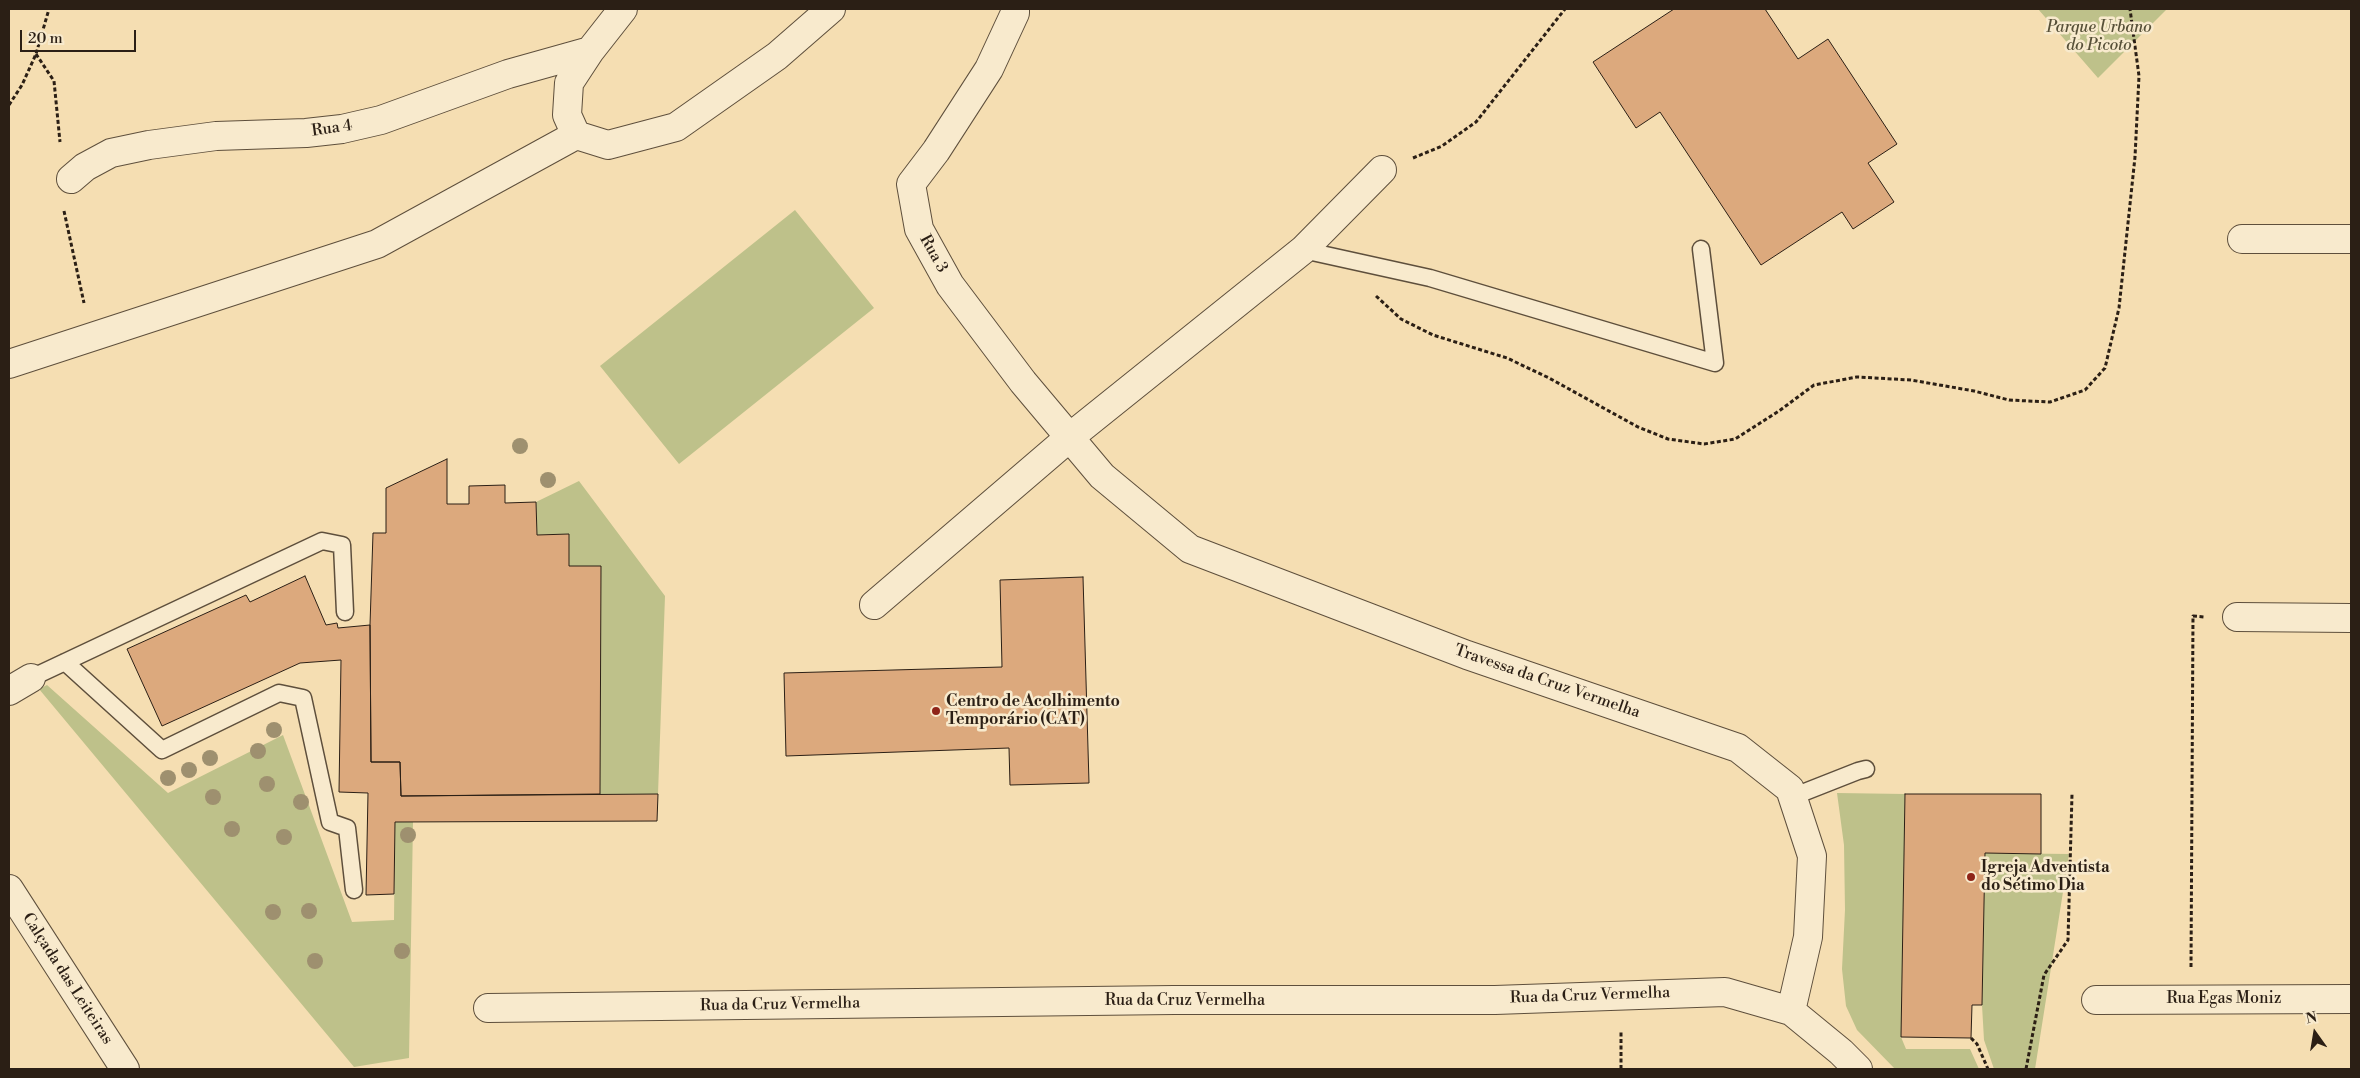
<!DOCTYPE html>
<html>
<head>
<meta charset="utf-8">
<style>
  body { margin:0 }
  #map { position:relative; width:2360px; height:1078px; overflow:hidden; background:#f5deb2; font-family:"Libre Bodoni",serif }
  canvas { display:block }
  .frame { position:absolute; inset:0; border:10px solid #2b1f15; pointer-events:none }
  .north { position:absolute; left:2290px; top:1008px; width:50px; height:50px; -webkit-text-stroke:4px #f8eacd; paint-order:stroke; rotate:347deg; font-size:14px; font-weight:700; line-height:20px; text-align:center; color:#2b1f15 }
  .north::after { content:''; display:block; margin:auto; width:18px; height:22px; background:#2b1f15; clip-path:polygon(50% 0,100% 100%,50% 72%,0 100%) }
  .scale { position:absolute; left:20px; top:30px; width:116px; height:22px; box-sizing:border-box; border:2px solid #2b1f15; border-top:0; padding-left:6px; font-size:15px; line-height:18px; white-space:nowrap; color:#2b1f15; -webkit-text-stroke:4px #f8eacd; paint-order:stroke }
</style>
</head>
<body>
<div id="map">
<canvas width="2360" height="1078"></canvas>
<div class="frame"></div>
<div class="north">N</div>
<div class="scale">20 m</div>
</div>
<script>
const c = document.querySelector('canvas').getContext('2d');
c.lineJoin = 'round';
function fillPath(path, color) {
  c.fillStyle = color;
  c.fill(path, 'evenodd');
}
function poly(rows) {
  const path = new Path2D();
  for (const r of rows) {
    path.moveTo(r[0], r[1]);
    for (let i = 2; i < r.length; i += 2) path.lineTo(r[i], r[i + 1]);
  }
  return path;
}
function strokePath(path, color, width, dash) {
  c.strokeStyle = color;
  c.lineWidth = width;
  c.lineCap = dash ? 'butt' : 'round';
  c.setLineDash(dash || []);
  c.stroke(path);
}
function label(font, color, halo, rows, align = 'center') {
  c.font = font + ' "Libre Bodoni",serif';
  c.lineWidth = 5;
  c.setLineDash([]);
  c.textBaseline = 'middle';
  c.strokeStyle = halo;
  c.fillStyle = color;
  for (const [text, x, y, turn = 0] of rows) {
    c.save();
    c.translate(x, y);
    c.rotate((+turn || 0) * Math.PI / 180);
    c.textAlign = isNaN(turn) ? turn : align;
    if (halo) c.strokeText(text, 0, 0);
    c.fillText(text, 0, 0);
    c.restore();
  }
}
fillPath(poly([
  [2038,9,2167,9,2098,78],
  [795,210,874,308,679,464,600,366],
  [579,481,665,596,658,794,600,794,601,567,569,566,568,534,537,535,536,502],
  [47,685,168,793,283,735,352,922,394,920,395,822,413,822,409,1058,354,1067,39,689],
  [1837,793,1905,794,1901,1037,1906,1049,1970,1049,1979,1069,1895,1069,1857,1030,1846,1006,1842,969,1845,910,1844,845],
  [1985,853,2069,854,2035,1069,1994,1069,1984,1040,1982,1005]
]), '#bec18a');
const building = poly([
  [1674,9,1765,9,1798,59,1828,39,1897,144,1868,163,1894,202,1853,229,1842,212,1761,265,1660,112,1636,128,1593,62,1674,9],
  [447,459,447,504,469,504,469,486,505,485,505,503,536,502,537,535,569,534,569,566,601,566,600,794,401,796,400,762,371,762,370,625,373,533,386,533,386,488,447,459],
  [305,576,326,625,337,623,338,628,370,625,371,762,400,762,401,796,658,794,657,821,395,822,394,894,366,895,368,793,339,792,341,660,300,663,162,726,127,649,246,595,250,602,305,576],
  [1083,577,1089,783,1010,785,1009,748,786,756,784,673,1002,667,1000,580,1083,577],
  [1905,794,2041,794,2041,854,1985,853,1982,1005,1972,1005,1971,1038,1901,1037,1905,794]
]);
fillPath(building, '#dca97d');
strokePath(building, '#2b1f15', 1);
const service = poly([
  [1303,250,1430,278,1715,363,1701,249],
  [65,662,162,750,279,693,303,698,330,822,347,828,354,890],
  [31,678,322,541,342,545,345,612],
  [1792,797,1858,771,1866,769]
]);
const minor = poly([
  [623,9,590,51,569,83,567,115,576,135,608,145,676,127,777,56,831,9],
  [1015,9,1015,13,989,69,936,151,911,184,919,229,950,285,1023,382,1102,476,1190,549,1467,655,1738,748,1790,789,1812,856,1808,937,1791,1011],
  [71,179,85,167,111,153,149,145,216,136,306,133,342,129,381,120,508,74,590,51],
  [2242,239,2351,239],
  [9,364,377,244,576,135],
  [874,605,1070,437,1303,250,1382,170],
  [2237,617,2351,618],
  [9,691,31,678],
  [9,889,125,1069],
  [2096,1000,2351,999],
  [488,1008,1174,1000,1495,1000,1725,992,1791,1011,1841,1052,1858,1069]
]);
strokePath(service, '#5e4f3c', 19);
strokePath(minor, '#5e4f3c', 30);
strokePath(poly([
  [36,54,54,81,60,142],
  [9,105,22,85,36,54,49,9],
  [1413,158,1442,146,1476,122,1565,9],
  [64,211,84,303],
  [1376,296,1401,319,1433,335,1507,358,1549,378,1638,427,1668,439,1704,444,1735,439,1779,411,1814,385,1857,377,1911,380,1974,391,2009,400,2050,402,2085,390,2105,368,2119,308,2135,157,2139,76,2130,9],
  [2191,967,2193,616,2204,617],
  [1971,1038,1977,1044,1988,1069],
  [1621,1069,1621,1030],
  [2026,1069,2044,975,2068,940,2072,794]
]), '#2b1f15', 3, [4, 2.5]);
strokePath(service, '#f8eacd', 16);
strokePath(minor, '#f8eacd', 28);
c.fillStyle = '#9e906f';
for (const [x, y] of [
  [520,446],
  [548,480],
  [274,730],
  [258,751],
  [210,758],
  [189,770],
  [168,778],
  [267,784],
  [213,797],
  [301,802],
  [232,829],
  [408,835],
  [284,837],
  [309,911],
  [273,912],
  [402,951],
  [315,961]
]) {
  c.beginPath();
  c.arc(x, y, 8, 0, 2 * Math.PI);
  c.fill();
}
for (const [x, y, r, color] of [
  [936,711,5,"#8f2418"],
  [1971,877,5,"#8f2418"]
]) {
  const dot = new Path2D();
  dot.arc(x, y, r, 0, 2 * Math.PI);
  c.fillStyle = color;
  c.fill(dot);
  strokePath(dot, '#f8eacd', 2);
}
label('italic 16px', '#575038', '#f8eacd', [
  ["Parque Urbano",2099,28],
  ["do Picoto",2099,46]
]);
label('16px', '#2b1f15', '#f8eacd', [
  ["Rua 4",332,129,-8],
  ["Rua 3",933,254,61],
  ["Travessa da Cruz Vermelha",1547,682,19],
  ["Calçada das Leiteiras",67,979,57],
  ["Rua da Cruz Vermelha",1590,996,-2],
  ["Rua Egas Moniz",2224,999],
  ["Rua da Cruz Vermelha",1185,1001],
  ["Rua da Cruz Vermelha",780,1005,-1]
]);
label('bold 16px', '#2b1f15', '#f8eacd', [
  ["Centro de Acolhimento",946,702],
  ["Temporário (CAT)",946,720],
  ["Igreja Adventista",1981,868],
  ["do Sétimo Dia",1981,886]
], 'left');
</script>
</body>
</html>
